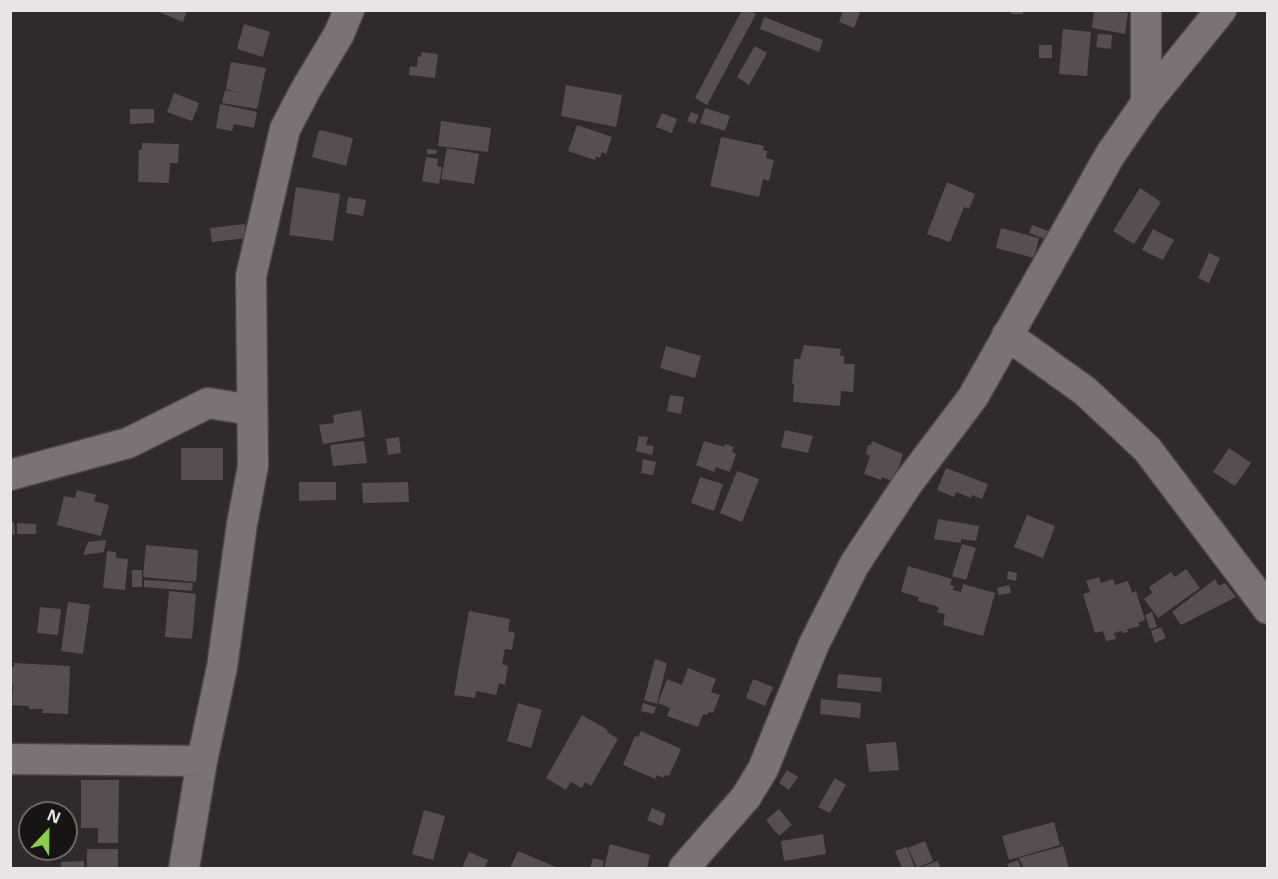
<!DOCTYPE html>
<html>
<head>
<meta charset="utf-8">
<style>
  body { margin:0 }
  #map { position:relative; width:1278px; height:879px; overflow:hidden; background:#312a2b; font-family:"Noto Sans",sans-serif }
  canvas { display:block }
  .frame { position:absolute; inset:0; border:12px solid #e9e5e5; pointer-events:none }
  .north { position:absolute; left:18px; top:801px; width:60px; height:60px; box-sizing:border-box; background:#171414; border:2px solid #6b6868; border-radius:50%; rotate:22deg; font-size:16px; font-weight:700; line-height:24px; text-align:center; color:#e9e5e5 }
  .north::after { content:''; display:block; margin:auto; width:21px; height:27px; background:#8cce45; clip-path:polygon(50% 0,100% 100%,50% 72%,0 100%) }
</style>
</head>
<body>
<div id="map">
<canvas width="1278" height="879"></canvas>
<div class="frame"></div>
<div class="north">N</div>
</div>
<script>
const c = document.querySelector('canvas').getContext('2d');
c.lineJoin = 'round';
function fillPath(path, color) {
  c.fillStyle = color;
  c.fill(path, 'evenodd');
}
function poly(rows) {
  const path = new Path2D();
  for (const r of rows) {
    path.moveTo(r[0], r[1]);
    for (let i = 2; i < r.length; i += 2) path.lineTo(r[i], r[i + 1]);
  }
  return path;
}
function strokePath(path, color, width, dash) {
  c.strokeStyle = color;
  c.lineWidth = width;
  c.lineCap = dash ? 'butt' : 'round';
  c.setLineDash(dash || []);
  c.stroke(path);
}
fillPath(poly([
  [154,10,187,10,183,22],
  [742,10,749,10,756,14,707,105,695,98],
  [843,10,861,10,854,28,839,22],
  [1011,10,1023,10,1023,14,1011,14],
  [1094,10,1128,13,1125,34,1092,28],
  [764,17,823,40,819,52,760,29],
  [244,24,270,32,263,57,237,49],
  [1063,29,1091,32,1087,76,1059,74],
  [1098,34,1112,35,1111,49,1096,47],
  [1039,45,1052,45,1052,58,1039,58],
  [755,46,767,53,749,85,737,77],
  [422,52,438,54,435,78,409,75,410,66,417,67,418,56,421,57],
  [231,62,266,68,257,109,222,103,225,90,241,93,226,89],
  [566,85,622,95,616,127,561,116],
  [174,93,199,103,192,121,167,112],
  [220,104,257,112,254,128,234,124,232,131,216,128],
  [705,108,730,116,725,131,700,123],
  [130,109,154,109,154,123,130,124],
  [691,112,699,115,695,124,687,121],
  [662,113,677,119,672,133,656,127],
  [441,121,491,128,488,152,438,146],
  [577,125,612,137,606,154,602,152,600,158,596,156,595,160,568,151],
  [319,130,353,138,346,166,312,157],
  [721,137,764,146,763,150,767,151,766,158,774,160,769,181,763,179,759,197,710,186],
  [142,143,179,144,178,163,170,163,169,183,138,182,139,150,142,150],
  [447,148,479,154,474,184,441,179],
  [427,149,437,150,436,154,427,154],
  [426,157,438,159,437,166,442,167,439,184,422,181],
  [947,182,975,194,969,209,964,207,950,242,927,234],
  [296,187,340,194,333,241,289,235],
  [1140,188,1161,202,1134,244,1113,231],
  [348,197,366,200,363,216,346,213],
  [245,224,247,238,212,242,210,228],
  [1032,225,1056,234,1053,242,1029,233],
  [1001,228,1039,238,1034,258,996,248],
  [1153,229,1174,240,1163,260,1142,250],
  [1209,253,1220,258,1209,283,1198,278],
  [804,345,841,349,840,356,844,356,844,364,855,364,853,392,841,391,840,406,793,402,794,384,792,384,794,359,800,359],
  [666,346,701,356,695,378,660,368],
  [670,395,684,397,681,414,667,411],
  [361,410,365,437,323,444,319,425,334,423,333,415],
  [785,430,813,436,808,453,781,447],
  [639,436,648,437,646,445,654,446,652,455,636,451],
  [399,437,401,453,388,455,386,439],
  [364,441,367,463,333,466,330,445],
  [704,441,724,447,725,444,734,447,732,452,736,454,730,472,716,467,714,472,696,465],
  [872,441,903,454,894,482,882,477,881,480,864,474,870,456,866,454,868,445,871,445],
  [181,448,223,448,223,480,181,480],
  [1229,448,1251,463,1235,486,1213,472],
  [643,459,656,462,653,475,641,473],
  [946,468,988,484,982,499,972,495,971,498,956,492,954,497,937,490],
  [737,471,759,479,742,522,720,513],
  [700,477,723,484,714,511,691,503],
  [299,482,336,482,336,500,299,501],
  [408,482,409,502,363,503,362,483],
  [77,490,96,495,94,501,109,505,101,536,57,525,64,496,75,498],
  [1027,515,1055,526,1043,558,1014,547],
  [938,519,979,526,976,541,961,539,961,543,934,539],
  [10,522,14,522,15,534,10,535],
  [17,523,36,524,36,534,17,534],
  [106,540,104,552,83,555,88,542],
  [962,544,976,548,966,580,952,576],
  [146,545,198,550,196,582,143,577],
  [107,551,116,552,116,558,128,559,125,590,103,588],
  [908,566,952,579,950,585,954,586,953,590,961,592,963,584,995,593,983,636,943,625,945,614,937,612,939,607,918,601,919,597,901,592],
  [1186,569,1200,588,1158,618,1144,599,1152,593,1149,587,1171,572,1175,577],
  [132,570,142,570,142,587,132,587],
  [1008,571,1017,573,1016,581,1007,579],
  [1099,577,1101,583,1113,579,1115,585,1128,581,1132,593,1136,591,1145,620,1138,623,1140,626,1127,629,1128,632,1123,633,1122,631,1114,633,1116,639,1106,641,1103,631,1095,633,1083,594,1090,592,1086,581],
  [1215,579,1219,586,1225,583,1236,597,1181,625,1172,612],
  [144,580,193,583,192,591,144,587],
  [1009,585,1011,593,999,595,997,588],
  [169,591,196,594,192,639,165,637],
  [68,602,90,605,83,654,61,651],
  [40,607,61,609,58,635,37,633],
  [469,611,510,619,508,631,515,633,512,650,505,649,502,664,508,666,505,685,499,683,496,695,476,691,475,698,454,695],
  [1152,612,1157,627,1150,629,1145,615],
  [1161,627,1166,638,1155,643,1151,631],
  [655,659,667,663,657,704,644,700],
  [14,663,70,666,68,714,42,713,43,709,29,709,29,706,12,705,13,685,10,685,10,667,14,667],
  [688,668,716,679,711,692,720,695,713,713,709,712,707,715,703,714,698,727,667,716,670,708,658,703,667,679,682,685],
  [838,674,882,678,881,692,837,688],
  [753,679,773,687,765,706,746,698],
  [821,699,861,703,860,718,820,714],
  [518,703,542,710,531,748,507,741],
  [643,703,656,707,654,714,641,711],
  [582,715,608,730,607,732,618,739,591,786,585,782,582,788,571,782,566,790,546,778],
  [641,731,681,749,669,776,665,775,663,778,657,775,655,779,623,765,635,736,638,737],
  [896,742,899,770,869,772,866,744],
  [787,770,798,777,789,790,779,783],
  [835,778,846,785,830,813,818,807],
  [81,780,119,780,118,843,98,843,98,828,81,828],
  [652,808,666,814,662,826,647,820],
  [779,809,792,825,779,836,766,820],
  [424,810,445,816,433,860,412,854],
  [1054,822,1060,845,1009,860,1002,836],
  [823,834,826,854,784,861,781,841],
  [925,841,933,861,917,868,908,848],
  [610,844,650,855,647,868,604,868],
  [1063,846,1069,868,1024,868,1019,858],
  [907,847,915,868,902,868,895,851],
  [87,849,118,849,118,868,87,868],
  [518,851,558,868,510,868],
  [469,852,488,860,485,868,462,868],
  [593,858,604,861,602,868,590,868],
  [1018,860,1021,868,1009,868,1007,864],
  [84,861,84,868,61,868,61,862],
  [937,861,941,868,920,868]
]), '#564e50');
const street = poly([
  [1146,103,1146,10],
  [1007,335,1085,391,1147,449,1268,609],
  [10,475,128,443,208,403,252,410],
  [10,759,202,761],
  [184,868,202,761,222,667,242,524,253,466,251,276,285,129,306,89,339,34,349,10],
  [684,868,746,797,763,769,814,644,854,565,908,483,973,397,1110,155,1146,103,1221,10]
]);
strokePath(street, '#4b4546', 33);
strokePath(street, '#7a7273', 30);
</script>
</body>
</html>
